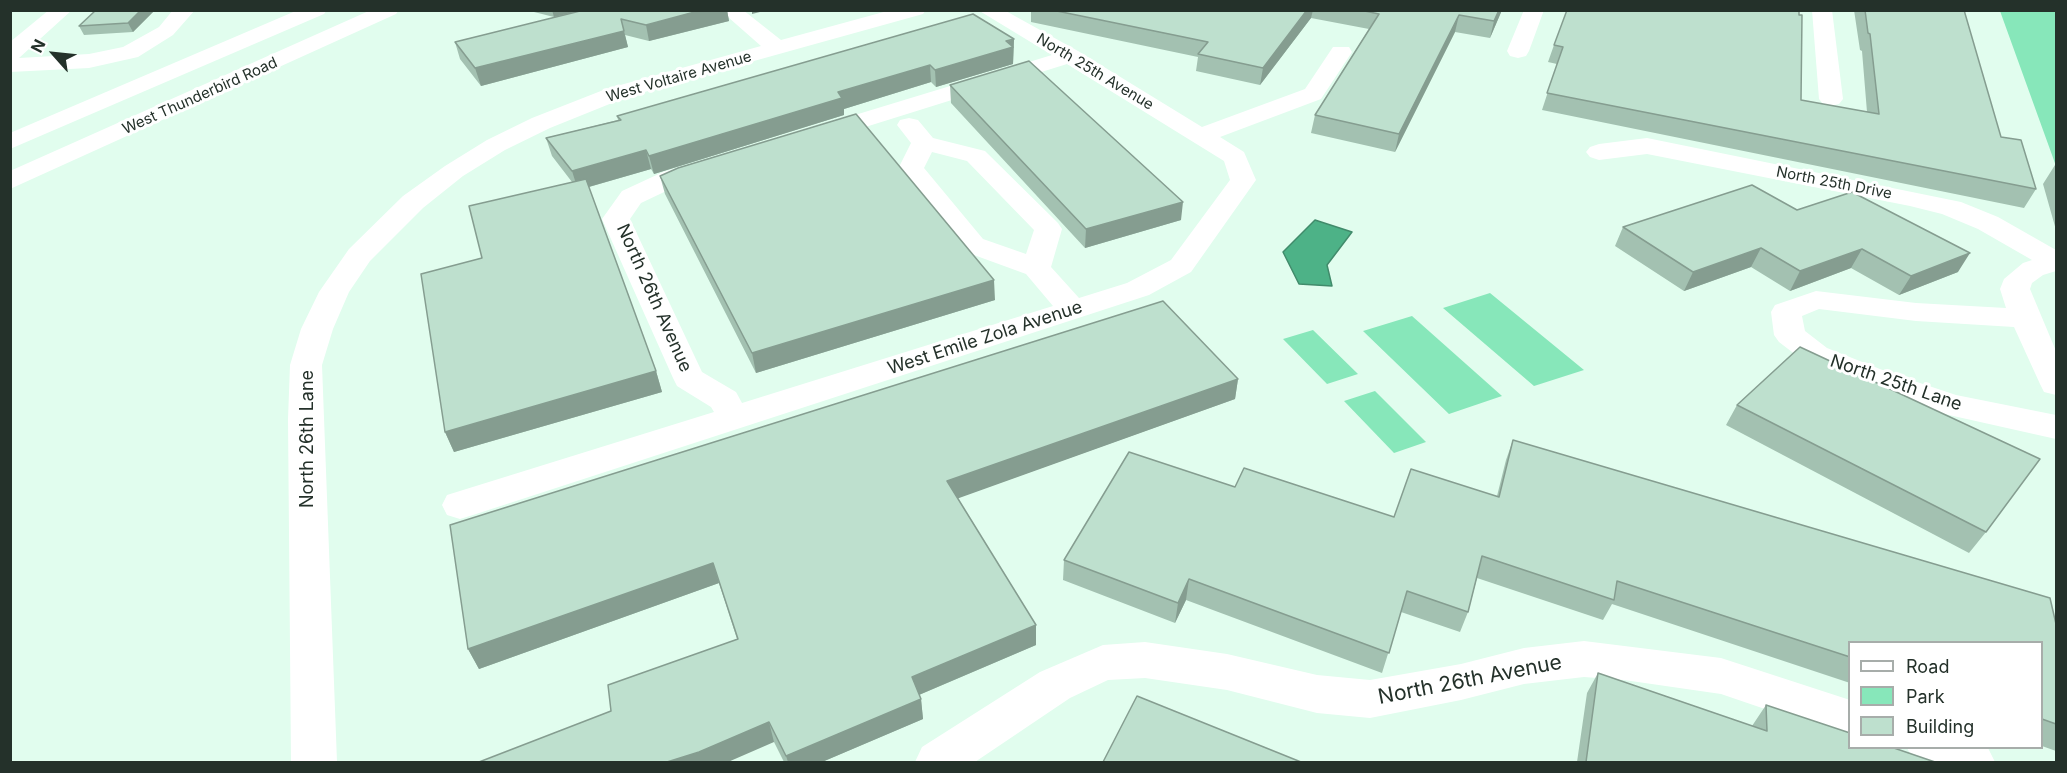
<!DOCTYPE html>
<html>
<head>
<meta charset="utf-8">
<style>
  body { margin:0 }
  #map { position:relative; width:2067px; height:773px; overflow:hidden; background:#e1fdee; font-family:Inter,sans-serif }
  canvas { display:block }
  .frame { position:absolute; inset:0; border:12px solid #24312a; pointer-events:none }
  .legend { position:absolute; left:1848px; top:641px; width:195px; height:108px; box-sizing:border-box; background:#fff; border:2px solid #a7adaa; margin:0; padding:8px 10px; list-style:none; font-size:18px; color:#24312a }
  .legend li { display:flex; align-items:center; gap:12px; height:30px }
  .legend b { width:30px; border:2px solid #a7adaa }
  .north { position:absolute; left:24px; top:24px; width:60px; height:60px; -webkit-text-stroke:4px #fff; paint-order:stroke; rotate:297deg; font-size:16px; font-weight:700; line-height:24px; text-align:center; color:#24312a }
  .north::after { content:''; display:block; margin:auto; width:21px; height:27px; background:#24312a; clip-path:polygon(50% 0,100% 100%,50% 72%,0 100%) }
</style>
</head>
<body>
<div id="map">
<canvas width="2067" height="773"></canvas>
<div class="frame"></div>
<ul class="legend">
<li><b style="height:8px;background:#fff"></b>Road</li>
<li><b style="height:16px;background:#87e7ba"></b>Park</li>
<li><b style="height:16px;background:#bee0ce"></b>Building</li>
</ul>
<div class="north">N</div>
</div>
<script>
const c = document.querySelector('canvas').getContext('2d');
c.lineJoin = 'round';
function fillPath(path, color) {
  c.fillStyle = color;
  c.fill(path, 'evenodd');
}
function poly(rows) {
  const path = new Path2D();
  for (const r of rows) {
    path.moveTo(r[0], r[1]);
    for (let i = 2; i < r.length; i += 2) path.lineTo(r[i], r[i + 1]);
  }
  return path;
}
function strokePath(path, color, width, dash) {
  c.strokeStyle = color;
  c.lineWidth = width;
  c.lineCap = dash ? 'butt' : 'round';
  c.setLineDash(dash || []);
  c.stroke(path);
}
function label(font, color, halo, rows, align = 'center') {
  c.font = font + ' Inter,sans-serif';
  c.lineWidth = 6;
  c.setLineDash([]);
  c.textBaseline = 'middle';
  c.strokeStyle = halo;
  c.fillStyle = color;
  for (const [text, x, y, turn = 0] of rows) {
    c.save();
    c.translate(x, y);
    c.rotate((+turn || 0) * Math.PI / 180);
    c.textAlign = isNaN(turn) ? turn : align;
    if (halo) c.strokeText(text, 0, 0);
    c.fillText(text, 0, 0);
    c.restore();
  }
}
fillPath(poly([
  [2000,11,2056,11,2056,166],
  [1490,293,1584,370,1534,386,1443,308],
  [1412,316,1502,396,1449,414,1363,331],
  [1313,330,1358,374,1327,384,1283,339],
  [1375,391,1426,442,1394,453,1344,401]
]), '#87e7ba');
const water = poly([
  [1315,220,1352,232,1327,265,1332,286,1299,284,1283,252,1315,220]
]);
fillPath(water, '#4db287');
strokePath(water, '#418b6b', 1.5);
fillPath(poly([
  [49,10,72,10,19,58,89,54,123,47,159,27,173,10,195,10,173,35,138,57,89,68,10,72,10,42,49,10],
  [720,10,743,10,781,40,891,10,926,10,923,14,664,86,622,99,550,128,505,150,463,176,423,208,370,261,349,292,333,329,322,365,337,762,291,762,288,419,290,365,301,329,319,292,349,249,403,196,445,166,487,140,532,118,606,89,761,46,720,10],
  [978,10,1004,10,1078,51,1202,127,1305,89,1333,47,1349,47,1352,52,1321,99,1220,137,1244,152,1256,180,1191,272,1149,295,473,515,460,519,447,515,442,505,447,495,714,412,711,407,677,386,673,378,602,219,622,191,663,172,705,160,714,163,718,168,714,173,681,184,641,203,630,219,702,372,736,392,742,403,1053,306,1026,274,963,251,898,169,911,143,897,125,900,120,909,118,918,120,933,138,985,151,1058,223,1062,229,1051,267,1079,298,1127,283,1171,260,1230,180,1224,161,1067,64,827,139,818,141,809,139,806,134,809,129,1052,55,978,10],
  [932,152,967,161,1034,230,1026,254,983,239,924,168,932,152],
  [1524,10,1544,10,1529,51,1526,56,1518,58,1510,56,1507,51,1524,10],
  [1812,10,1832,10,1843,99,1839,104,1831,106,1823,104,1819,99,1812,10],
  [1647,138,1961,202,1998,217,2056,250,2056,271,2043,275,2032,283,2030,289,2056,351,2056,395,2044,392,2040,384,2014,327,1916,321,1819,309,1802,316,1805,331,1827,348,1890,373,1956,395,2056,415,2056,439,1940,413,1866,389,1805,362,1779,342,1774,335,1771,312,1775,305,1816,291,1916,303,2006,308,2000,289,2004,279,2023,263,2032,260,1978,229,1942,214,1910,206,1647,154,1599,160,1590,157,1586,152,1590,147,1599,144,1647,138],
  [1584,641,1721,658,1850,700,1850,738,1721,694,1624,680,1584,677,1524,684,1461,700,1370,718,1317,713,1227,690,1145,678,1108,680,1070,698,975,762,915,762,922,747,1040,672,1103,645,1145,642,1227,654,1317,675,1370,680,1461,664,1524,648,1584,641],
  [1907,748,1988,748,1995,762,1915,762,1907,748]
]), '#fff');
fillPath(poly([
  [298,10,327,10,324,14,10,149,10,133,298,10],
  [371,10,399,10,396,14,10,189,10,171,371,10]
]), '#fff');
fillPath(poly([
  [155,10,133,32,84,35,79,26],
  [526,10,583,10,554,17],
  [584,10,727,10,729,21,649,41,625,35,628,47,481,86,460,59,455,42],
  [1031,10,1502,10,1490,38,1455,32,1395,152,1311,133,1315,115,1369,29,1311,18,1260,85,1196,71,1198,57,1031,22],
  [1854,10,1964,10,2001,137,2036,189,2024,208,1542,110,1557,64,1548,62,1554,45,1801,100,1867,112,1862,51,1860,50],
  [1014,39,1013,64,936,87,931,82,844,109,844,115,654,174,651,169,589,187,656,371,662,392,454,452,445,432,482,258,572,182,552,156,546,138,618,120,617,116],
  [950,85,1181,220,1085,248,951,103],
  [2055,165,2056,166,2056,230,2043,184],
  [660,176,995,300,756,373,665,194],
  [1797,210,1958,272,1899,295,1851,268,1790,291,1751,267,1684,291,1615,246,1623,227],
  [1238,379,1235,399,957,498,1036,625,1036,645,919,695,921,699,923,719,822,762,784,762,774,742,611,711,737,639,719,583,479,669,468,649],
  [1737,405,1986,532,1969,553,1726,425],
  [1513,440,2056,624,2056,751,2042,746,2042,642,1850,642,1850,683,1612,604,1603,620,1477,578,1468,612,1460,632,1401,612,1382,673,1186,600,1175,623,1063,580,1064,560,1235,487,1394,517,1497,496,1506,460],
  [1598,673,1752,726,1766,705,1935,762,1577,762,1587,693]
]), '#a3c1b1');
fillPath(poly([
  [141,10,155,10,133,32,128,23],
  [552,10,583,10,554,17],
  [702,10,727,10,729,21,649,41,646,25],
  [752,10,768,10,752,14],
  [1307,10,1313,10,1311,18,1260,85,1263,68],
  [1499,10,1502,10,1490,38,1494,21],
  [1459,15,1455,32,1395,152,1399,134],
  [624,31,628,47,481,86,475,68],
  [1014,39,1013,64,936,87,935,70],
  [930,65,931,82,844,109,844,115,654,174,649,156,838,92],
  [646,150,651,169,578,190,572,171],
  [1183,202,1181,220,1085,248,1086,229],
  [1761,248,1751,267,1684,291,1693,272],
  [1862,249,1851,268,1790,291,1800,271],
  [1970,253,1958,272,1899,295,1911,276],
  [994,280,995,300,756,373,752,353],
  [656,371,662,392,454,452,445,432],
  [1238,379,1235,399,948,502,947,481],
  [713,563,719,583,479,669,468,649],
  [1189,579,1186,600,1175,623,1178,603],
  [1036,625,1036,645,914,697,912,677],
  [921,699,923,719,822,762,788,762,786,756],
  [769,722,774,742,728,762,667,762]
]), '#859d90');
const building = poly([
  [96,10,141,10,128,23,79,26,96,10],
  [584,10,702,10,646,25,621,19,624,31,475,68,455,42,584,10],
  [1052,10,1307,10,1263,68,1198,54,1208,42,1052,10],
  [1360,10,1499,10,1494,21,1459,15,1399,134,1315,115,1379,14,1360,10],
  [1567,10,1799,10,1799,15,1802,15,1801,100,1879,114,1870,34,1868,33,1865,10,1964,10,2001,137,2021,140,2036,189,1547,93,1563,47,1554,45,1567,10],
  [973,14,1014,39,1006,41,1013,47,935,70,930,65,838,92,842,98,649,156,646,150,572,171,546,138,621,120,617,116,973,14],
  [1029,61,1183,202,1086,229,950,85,1029,61],
  [856,114,994,280,752,353,660,176,678,168,856,114],
  [586,179,656,371,445,432,421,274,482,258,469,206,586,179],
  [1752,185,1797,210,1852,192,1970,253,1911,276,1862,249,1800,271,1761,248,1693,272,1623,227,1752,185],
  [1163,301,1238,379,947,481,1036,625,912,677,921,699,786,756,769,722,699,752,667,762,479,762,611,711,608,685,738,639,713,563,468,649,450,525,1163,301],
  [1800,347,2040,459,1986,532,1737,405,1800,347],
  [1513,440,2050,598,2056,624,2056,724,2042,719,2042,642,1850,642,1850,657,1617,581,1614,600,1482,556,1468,612,1407,591,1389,653,1189,579,1178,603,1064,560,1129,452,1235,487,1244,468,1394,517,1411,469,1499,497,1513,440],
  [1598,673,1767,731,1766,705,1850,733,1850,747,1891,747,1935,762,1586,762,1598,673],
  [1137,696,1301,762,1103,762,1137,696]
]);
fillPath(building, '#bee0ce');
strokePath(building, '#859d90', 1.5);
label('15px', '#24312a', '#fff', [
  ["North 25th Avenue",1095,72,31],
  ["West Voltaire Avenue",679,77,-16],
  ["West Thunderbird Road",200,96,-24],
  ["North 25th Drive",1834,183,11]
]);
label('18px', '#24312a', '#fff', [
  ["North 26th Avenue",654,298,66],
  ["West Emile Zola Avenue",985,338,-18],
  ["North 25th Lane",1896,383,19],
  ["North 26th Lane",308,439,-90]
]);
label('21px', '#24312a', '#fff', [
  ["North 26th Avenue",1470,680,-11]
]);
</script>
</body>
</html>
